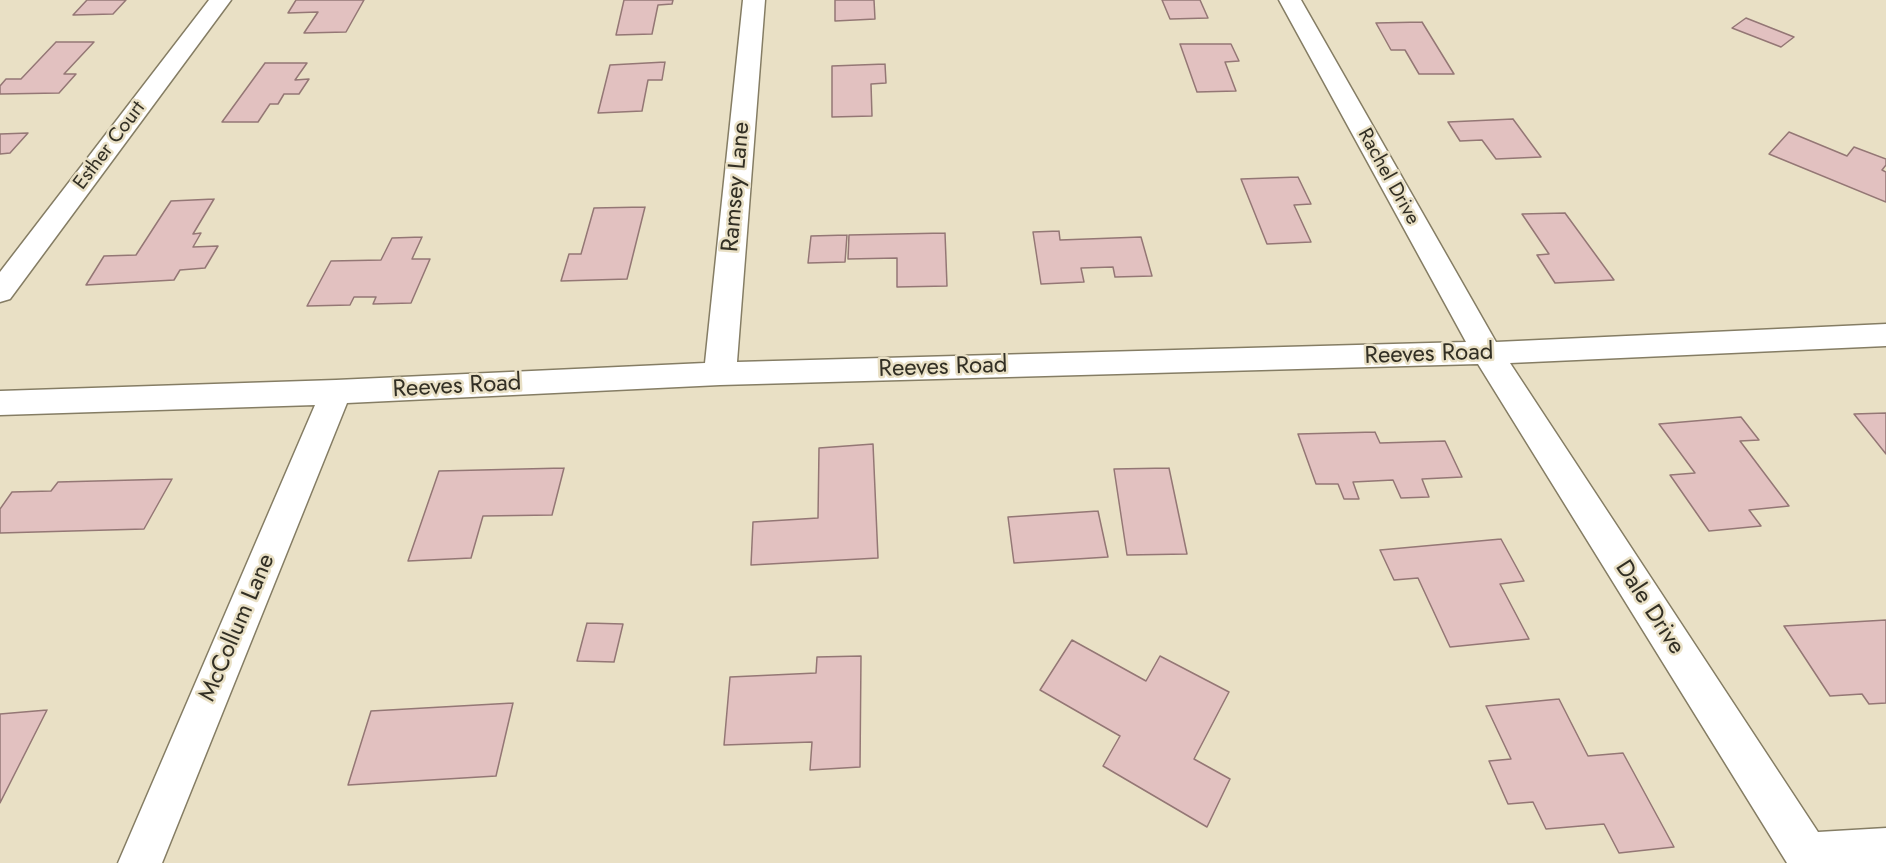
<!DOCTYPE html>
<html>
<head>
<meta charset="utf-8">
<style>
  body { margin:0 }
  canvas { display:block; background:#e9e0c5 }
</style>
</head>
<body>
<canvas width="1886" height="863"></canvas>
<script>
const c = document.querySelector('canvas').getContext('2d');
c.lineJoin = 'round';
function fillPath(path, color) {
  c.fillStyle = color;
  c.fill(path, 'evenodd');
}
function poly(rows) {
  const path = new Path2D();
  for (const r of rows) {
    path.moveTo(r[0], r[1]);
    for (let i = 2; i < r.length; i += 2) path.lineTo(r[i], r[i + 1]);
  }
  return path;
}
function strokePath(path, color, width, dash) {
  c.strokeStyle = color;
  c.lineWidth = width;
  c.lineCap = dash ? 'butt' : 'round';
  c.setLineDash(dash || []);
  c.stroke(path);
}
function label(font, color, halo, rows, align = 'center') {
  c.font = font + ' Jost,sans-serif';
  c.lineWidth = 5;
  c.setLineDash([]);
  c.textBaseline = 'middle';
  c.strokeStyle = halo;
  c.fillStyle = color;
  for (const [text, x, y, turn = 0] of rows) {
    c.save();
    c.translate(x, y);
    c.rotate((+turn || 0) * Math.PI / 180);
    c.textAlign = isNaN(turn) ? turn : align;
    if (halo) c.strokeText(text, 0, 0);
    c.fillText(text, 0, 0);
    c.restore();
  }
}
const building = poly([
  [87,0,126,0,113,14,73,15,87,0],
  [296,0,364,0,346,32,304,33,318,12,288,13,296,0],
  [624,0,673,0,672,4,658,5,652,34,616,35,624,0],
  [835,0,874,0,875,19,835,21,835,0],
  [1162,0,1200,0,1208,18,1170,19,1162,0],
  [1746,18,1794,37,1781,47,1732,28,1746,18],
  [1422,22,1454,74,1419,74,1405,50,1391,50,1376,23,1422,22],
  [56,42,94,42,64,74,76,74,59,93,0,94,0,86,6,79,21,79,56,42],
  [1180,44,1231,44,1239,61,1225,62,1236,91,1197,92,1180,44],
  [665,62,662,80,648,80,642,111,598,113,610,65,665,62],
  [265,63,307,63,295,80,309,79,299,94,284,94,278,104,270,104,258,122,222,122,265,63],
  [885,64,886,83,871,84,872,116,832,117,832,66,885,64],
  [1513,119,1541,157,1496,159,1482,140,1460,141,1448,122,1513,119],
  [1789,132,1847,156,1854,147,1886,159,1886,165,1882,170,1886,172,1886,202,1769,154,1789,132],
  [28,133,10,153,0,154,0,134,28,133],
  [1298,177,1311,204,1294,205,1311,242,1267,244,1241,179,1298,177],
  [214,199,193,234,201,233,193,247,218,246,205,268,180,270,174,280,86,285,104,256,136,255,171,201,214,199],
  [645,207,627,279,561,281,569,254,581,254,594,208,645,207],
  [1565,213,1614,280,1555,283,1537,255,1549,254,1522,214,1565,213],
  [1059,231,1060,240,1141,237,1152,276,1115,277,1113,267,1081,268,1084,282,1041,284,1033,232,1059,231],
  [945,233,947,286,897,287,897,258,848,259,849,235,945,233],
  [847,235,845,262,808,263,811,236,847,235],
  [422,237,412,259,430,259,411,303,373,304,376,297,354,297,350,305,307,306,331,261,381,260,392,238,422,237],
  [1886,413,1886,454,1854,414,1886,413],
  [1741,417,1759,440,1740,441,1789,506,1749,510,1761,526,1709,531,1670,475,1695,473,1659,424,1741,417],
  [1375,432,1380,443,1445,441,1462,477,1422,479,1429,497,1401,498,1393,480,1353,482,1359,499,1344,499,1338,484,1316,484,1298,434,1375,432],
  [873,444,878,558,751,565,753,522,818,518,819,448,873,444],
  [564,468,552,515,483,516,471,558,408,561,439,471,564,468],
  [1169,468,1187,554,1127,555,1114,469,1169,468],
  [172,479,144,529,0,533,0,509,12,492,51,491,58,482,172,479],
  [1098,511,1108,557,1014,563,1008,517,1098,511],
  [1501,539,1524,581,1500,584,1529,639,1450,647,1418,578,1394,580,1380,550,1501,539],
  [1886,620,1886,703,1869,704,1862,694,1830,696,1784,626,1886,620],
  [587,623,623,624,614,662,577,661,587,623],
  [1072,640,1146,681,1160,656,1229,692,1194,759,1230,779,1207,827,1103,766,1120,736,1040,690,1072,640],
  [861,656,860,767,810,770,812,742,724,745,730,677,816,673,817,657,861,656],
  [1559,699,1588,756,1623,753,1674,847,1619,853,1604,824,1546,829,1533,802,1508,804,1489,761,1511,759,1486,706,1559,699],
  [513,703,496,776,348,785,371,711,513,703],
  [47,710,0,803,0,714,47,710]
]);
fillPath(building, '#e2c1c0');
strokePath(building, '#947775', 1.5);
const street = poly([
  [209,0,231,0,10,299,0,302,0,272,209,0],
  [743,0,765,0,737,362,1466,342,1279,0,1301,0,1496,342,1886,324,1886,346,1510,363,1818,832,1886,828,1886,863,1787,863,1478,364,720,385,347,403,162,863,118,863,315,405,0,415,0,391,336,380,705,363,743,0]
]);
strokePath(street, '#857d64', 3);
fillPath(street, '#fff');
label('20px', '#322f24', '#e9e0c5', [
  ["Esther Court",110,146,-53],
  ["Rachel Drive",1388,177,61]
]);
label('24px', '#322f24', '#e9e0c5', [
  ["Ramsey Lane",737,187,-85],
  ["Reeves Road",1429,355,-2],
  ["Reeves Road",943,368,-2],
  ["Reeves Road",457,387,-3],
  ["Dale Drive",1649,608,57],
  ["McCollum Lane",238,628,-67]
]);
</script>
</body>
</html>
